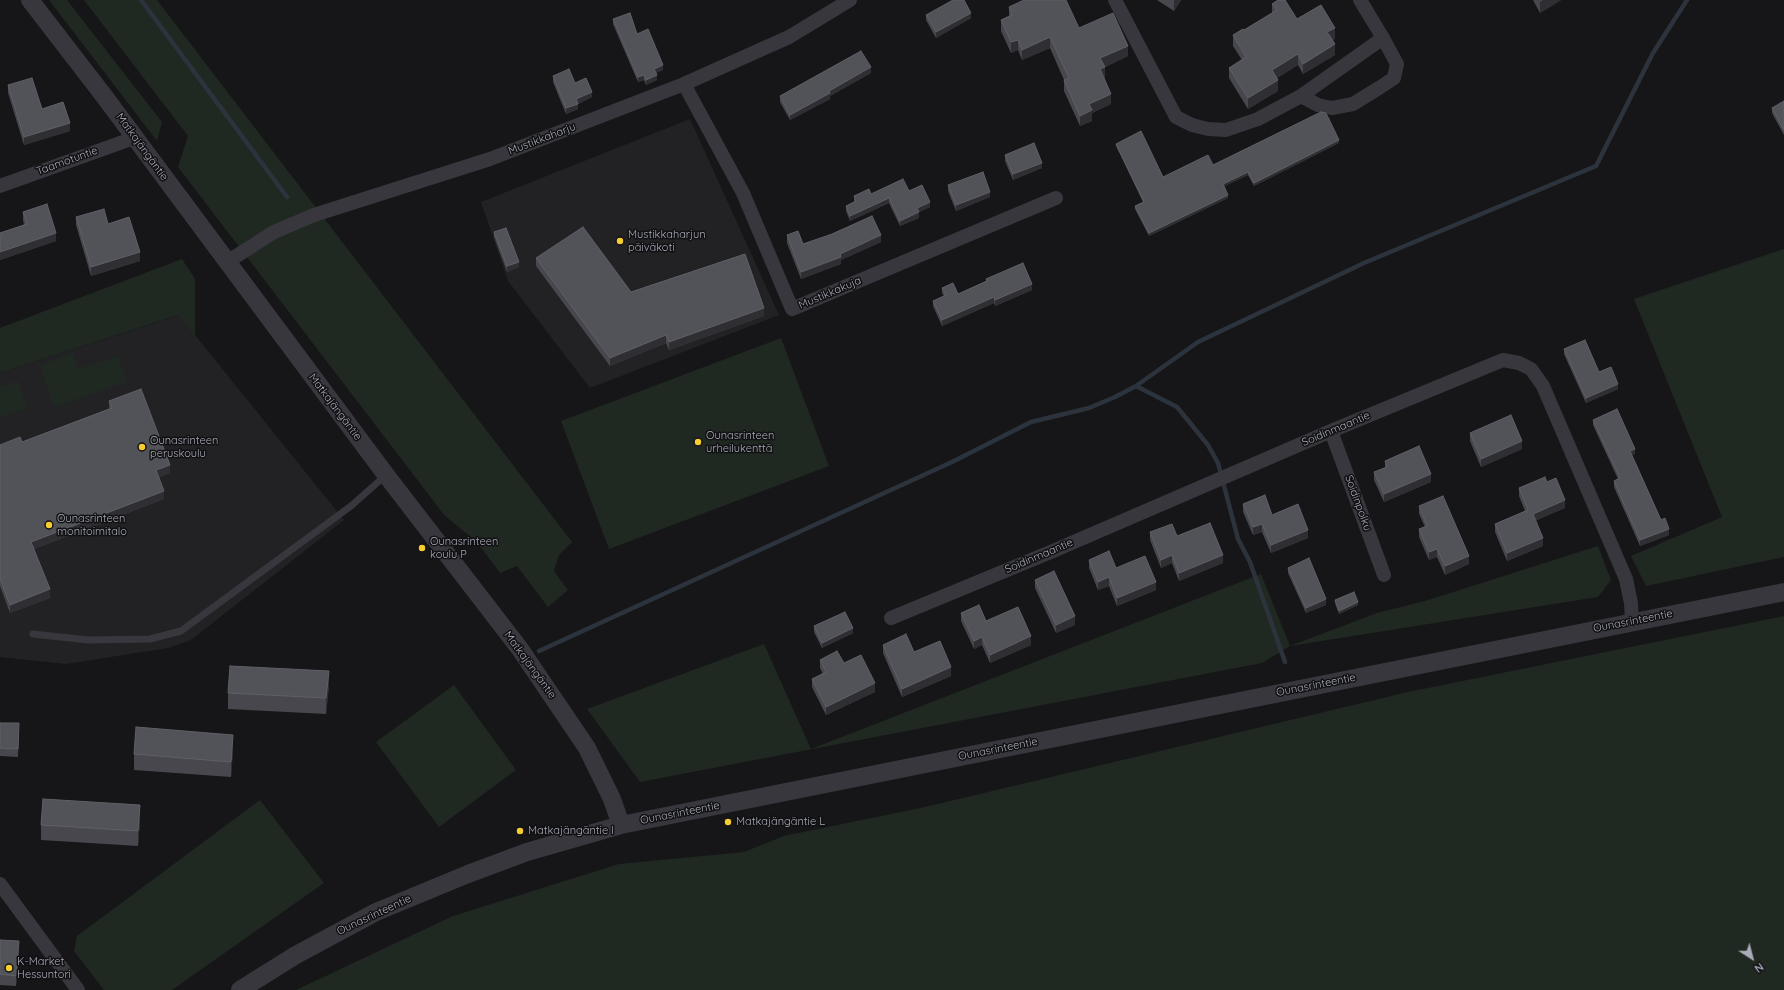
<!DOCTYPE html>
<html>
<head>
<meta charset="utf-8">
<style>
  body { margin:0 }
  #map { position:relative; width:1784px; height:990px; overflow:hidden; background:#161618; font-family:Quicksand,sans-serif }
  canvas { display:block }
  .north { position:absolute; left:1732px; top:938px; width:40px; height:40px; -webkit-text-stroke:3px #111113; paint-order:stroke; rotate:144deg; font-size:11px; font-weight:700; line-height:16px; text-align:center; color:#a8abb8 }
  .north::after { content:''; display:block; margin:auto; width:14px; height:18px; background:#a8abb8; clip-path:polygon(50% 0,100% 100%,50% 72%,0 100%) }
</style>
</head>
<body>
<div id="map">
<canvas width="1784" height="990"></canvas>
<div class="north">N</div>
</div>
<script>
const c = document.querySelector('canvas').getContext('2d');
c.lineJoin = 'round';
function fillPath(path, color) {
  c.fillStyle = color;
  c.fill(path, 'evenodd');
}
function poly(rows) {
  const path = new Path2D();
  for (const r of rows) {
    path.moveTo(r[0], r[1]);
    for (let i = 2; i < r.length; i += 2) path.lineTo(r[i], r[i + 1]);
  }
  return path;
}
function strokePath(path, color, width, dash) {
  c.strokeStyle = color;
  c.lineWidth = width;
  c.lineCap = dash ? 'butt' : 'round';
  c.setLineDash(dash || []);
  c.stroke(path);
}
function label(font, color, halo, rows, align = 'center') {
  c.font = font + ' Quicksand,sans-serif';
  c.lineWidth = 3;
  c.setLineDash([]);
  c.textBaseline = 'middle';
  c.strokeStyle = halo;
  c.fillStyle = color;
  for (const [text, x, y, turn = 0] of rows) {
    c.save();
    c.translate(x, y);
    c.rotate((+turn || 0) * Math.PI / 180);
    c.textAlign = isNaN(turn) ? turn : align;
    if (halo) c.strokeText(text, 0, 0);
    c.fillText(text, 0, 0);
    c.restore();
  }
}
fillPath(poly([
  [690,119,779,315,590,388,508,281,481,202],
  [179,315,344,520,191,640,168,648,66,664,0,657,0,373]
]), '#222225');
fillPath(poly([
  [49,0,67,0,162,122,157,141],
  [84,0,157,0,572,542,559,555,554,571,568,590,548,607,517,566,500,573,476,541,445,516,178,167,188,136],
  [1784,249,1784,557,1646,586,1631,556,1722,517,1634,299],
  [182,259,195,279,195,336,178,315,0,373,0,328],
  [781,338,829,466,609,549,561,421],
  [73,353,78,369,118,356,127,382,54,407,40,365],
  [18,381,27,408,0,418,0,387],
  [1598,546,1611,580,1598,597,1290,646,1262,663,640,782,587,709,764,644,811,749,1261,574,1290,646,1377,613,1425,601],
  [1784,616,1784,990,296,990,453,916,619,864,744,852,784,836,925,807,1408,692],
  [454,685,516,770,439,827,376,742],
  [260,800,324,883,172,990,104,990,74,951,77,936]
]), '#202822');
strokePath(poly([
  [141,0,287,197],
  [1136,386,1177,407,1208,445,1218,463,1238,539,1250,562,1285,662],
  [539,651,952,462,1031,422,1089,408,1115,397,1136,386,1198,342,1364,263,1596,166,1653,53,1687,0]
]), '#2c333c', 4.5);
strokePath(poly([
  [33,634,88,640,150,639,181,631,351,506,386,475]
]), '#37373d', 7);
strokePath(poly([
  [1115,0,1176,117,1192,125,1208,129,1226,130,1258,119,1301,96,1383,38,1360,0],
  [684,84,743,193,792,309,1056,198],
  [1301,96,1318,105,1332,108,1353,104,1379,88,1394,78,1397,64,1383,38],
  [0,186,134,138],
  [227,262,274,232,314,215,490,159,684,84,789,37,850,0],
  [1331,431,1384,575],
  [891,618,1053,551,1331,431,1503,360,1519,363,1531,369,1543,386,1626,579,1631,603,1632,622],
  [0,884,78,990]
]), '#37373d', 14);
strokePath(poly([
  [30,0,104,96,386,475,520,649,587,748,612,799,621,825],
  [240,990,296,955,376,912,468,874,527,852,621,825,1784,592]
]), '#37373d', 18);
fillPath(poly([
  [1157,0,1181,0,1174,11],
  [1533,0,1561,0,1540,13],
  [1272,4,1297,19,1335,39,1332,40,1335,55,1303,74,1298,65,1277,78,1278,91,1248,109,1229,78,1229,68,1242,60,1233,46,1233,35,1244,30,1272,13],
  [1009,7,1079,28,1128,56,1105,67,1104,78,1111,104,1092,113,1092,121,1080,126,1064,91,1064,80,1050,48,1022,60,1018,50,1011,53,1001,31,1001,20,1009,16],
  [926,15,971,18,936,38,926,20],
  [613,19,637,34,663,70,656,73,657,80,646,85,644,80,638,82,613,24],
  [871,73,830,96,830,99,790,120,780,102,780,96],
  [553,76,575,83,592,97,578,104,578,109,566,114,553,82],
  [8,85,42,109,70,131,24,145,8,93],
  [1784,101,1784,135,1772,113,1772,108],
  [1339,143,1254,186,1248,175,1224,186,1228,198,1149,236,1135,209,1135,206,1143,202,1116,146,1116,144,1163,177,1213,165],
  [1005,155,1042,168,1013,180,1005,161],
  [948,185,990,197,956,211,948,191],
  [909,191,930,207,919,212,919,218,900,226,889,203,850,221,846,211,846,206,854,202,854,196,871,194],
  [23,212,56,241,0,260,0,233,24,225,23,220],
  [76,217,108,224,140,261,91,276,76,225],
  [494,232,519,267,507,272,494,237],
  [787,235,803,244,881,242,841,260,841,264,801,279,787,243],
  [536,258,631,292,764,316,669,350,666,343,610,366,536,266],
  [986,279,1032,290,995,306,994,303,942,326,933,306,933,301,944,296,942,293,942,288,958,294,986,281],
  [1564,349,1599,372,1618,389,1586,403,1564,354],
  [109,401,170,473,159,477,164,499,34,549,50,598,10,613,0,586,0,445,22,442,109,409],
  [1593,420,1635,454,1632,455,1661,520,1669,535,1640,546,1614,487,1614,481,1618,479,1593,425],
  [1470,433,1522,449,1481,467,1470,441],
  [1385,461,1431,482,1384,502,1374,480,1374,472,1385,468],
  [1547,482,1565,508,1536,520,1543,546,1507,561,1495,532,1495,524,1525,511,1519,496,1519,488],
  [1243,504,1272,515,1308,538,1271,553,1262,532,1253,535,1243,512],
  [1419,506,1469,564,1445,575,1437,557,1429,560,1419,537,1419,529,1425,527,1419,514],
  [1150,532,1177,536,1223,563,1179,581,1172,563,1161,568,1150,540],
  [1089,560,1116,568,1156,590,1117,606,1109,586,1098,590,1089,568],
  [1288,568,1326,605,1306,613,1288,573],
  [1035,580,1075,625,1056,633,1035,588],
  [1335,600,1358,605,1339,614,1335,603],
  [961,613,986,621,1031,645,990,663,982,645,974,649,961,621],
  [814,626,853,633,822,648,814,632],
  [883,645,914,652,951,676,902,697,883,653],
  [820,660,844,663,875,692,826,715,812,687,812,679,823,674,820,668],
  [329,686,326,714,228,709,228,693],
  [0,723,19,731,18,757,0,756],
  [233,750,231,777,134,770,134,754],
  [140,821,138,846,41,840,41,825],
  [0,940,19,952,16,986,0,985]
]), '#47474d');
fillPath(poly([
  [1174,0,1181,0,1174,11],
  [1543,0,1561,0,1540,13,1540,2],
  [971,13,971,18,936,38,936,32],
  [1335,28,1335,39,1327,43,1327,32],
  [1050,37,1050,48,1022,60,1022,50],
  [1018,40,1018,50,1011,53,1011,42],
  [1335,44,1335,55,1303,74,1303,64],
  [1128,46,1128,56,1100,69,1100,58],
  [1298,54,1298,65,1272,81,1272,70],
  [663,65,663,70,654,74,654,69],
  [871,67,871,73,830,96,830,99,790,120,790,115,829,91],
  [1105,67,1105,78,1100,80,1100,69],
  [644,75,644,80,638,82,638,77],
  [657,75,657,80,646,85,646,80],
  [1278,80,1278,91,1248,109,1248,98],
  [592,92,592,97,578,104,578,109,566,114,566,108,576,99],
  [1111,94,1111,104,1092,113,1092,121,1080,126,1080,116,1089,104],
  [70,123,70,131,24,145,24,137],
  [1339,140,1339,143,1254,186,1254,183],
  [1042,163,1042,168,1013,180,1013,174],
  [1248,172,1248,175,1223,187,1223,184],
  [990,192,990,197,956,211,956,205],
  [1228,195,1228,198,1149,236,1149,233],
  [889,198,889,203,850,221,850,216],
  [930,202,930,207,919,212,919,218,900,226,900,221,917,208],
  [56,233,56,241,0,260,0,252],
  [881,235,881,242,841,260,841,264,801,279,801,272],
  [140,252,140,261,91,276,91,267],
  [519,262,519,267,507,272,507,266],
  [1032,284,1032,290,995,306,995,300],
  [994,297,994,303,942,326,942,320],
  [764,308,764,316,669,350,669,342],
  [666,335,666,343,610,366,610,358],
  [1618,384,1618,389,1586,403,1586,398],
  [1522,441,1522,449,1481,467,1481,459],
  [1635,449,1635,454,1630,456,1630,451],
  [170,465,170,473,156,478,156,470],
  [1431,474,1431,482,1384,502,1384,494],
  [164,491,164,499,31,550,31,542],
  [1565,500,1565,508,1533,522,1533,514],
  [1262,524,1262,532,1253,535,1253,527],
  [1669,529,1669,535,1640,546,1640,540],
  [1308,530,1308,538,1271,553,1271,545],
  [1543,538,1543,546,1507,561,1507,553],
  [1437,549,1437,557,1429,560,1429,552],
  [1172,555,1172,563,1161,568,1161,560],
  [1223,555,1223,563,1179,581,1179,573],
  [1469,556,1469,564,1445,575,1445,566],
  [1109,577,1109,586,1098,590,1098,582],
  [1156,582,1156,590,1117,606,1117,598],
  [50,589,50,598,10,613,10,605],
  [1326,599,1326,605,1306,613,1306,608],
  [1358,602,1358,605,1339,614,1339,611],
  [1075,616,1075,625,1056,633,1056,625],
  [853,628,853,633,822,648,822,643],
  [1031,636,1031,645,990,663,990,655],
  [982,637,982,645,974,649,974,641],
  [951,667,951,676,902,697,902,689],
  [329,671,329,686,326,714,326,698],
  [875,683,875,692,826,715,826,707],
  [233,735,233,750,231,777,231,762],
  [140,805,140,821,138,846,138,831],
  [19,941,19,952,16,986,16,976]
]), '#2f2f33');
const building = poly([
  [953,0,964,0,971,13,936,32,926,15,953,0],
  [1024,0,1066,0,1079,28,1113,13,1128,46,1100,58,1105,67,1100,69,1111,94,1089,104,1092,110,1080,116,1064,80,1069,78,1050,37,1022,50,1018,40,1011,42,1001,20,1012,15,1009,7,1024,0],
  [1278,0,1285,0,1297,19,1321,5,1335,28,1327,32,1335,44,1303,64,1298,54,1272,70,1278,80,1248,98,1229,68,1246,57,1233,35,1243,29,1244,30,1277,10,1272,4,1278,0],
  [630,13,637,34,648,29,663,65,654,69,657,75,646,80,644,75,638,77,613,19,630,13],
  [861,51,871,67,829,91,830,93,790,115,780,96,861,51],
  [569,69,575,83,586,78,592,92,576,99,578,104,566,108,553,76,569,69],
  [32,78,42,109,63,102,70,123,24,137,8,85,32,78],
  [1784,101,1784,130,1772,108,1784,101],
  [1321,112,1326,113,1339,140,1254,183,1248,172,1223,184,1228,195,1149,233,1135,206,1144,202,1116,144,1141,131,1163,177,1208,155,1213,165,1321,112],
  [1034,143,1042,163,1013,174,1005,155,1034,143],
  [983,172,990,192,956,205,948,185,983,172],
  [903,179,909,191,922,185,930,202,917,208,919,212,900,221,889,198,850,216,846,206,856,201,854,196,869,189,871,194,903,179],
  [47,204,56,233,0,252,0,233,27,224,23,212,47,204],
  [104,209,108,224,129,217,140,252,91,267,76,217,104,209],
  [872,216,881,235,840,254,841,257,801,272,787,235,798,231,803,244,832,234,872,216],
  [583,227,631,292,745,254,764,308,669,342,666,335,610,358,536,258,583,227],
  [506,228,519,262,507,266,494,232,506,228],
  [1023,263,1032,284,995,300,994,297,942,320,933,301,946,295,942,288,953,283,958,294,987,281,986,279,1023,263],
  [1585,340,1599,372,1611,367,1618,384,1586,398,1564,349,1585,340],
  [141,389,170,465,156,470,164,491,31,542,50,589,10,605,0,578,0,445,20,437,22,442,112,408,109,401,141,389],
  [1617,409,1635,449,1630,451,1661,520,1665,518,1669,529,1640,540,1614,481,1620,478,1593,420,1617,409],
  [1511,415,1522,441,1481,459,1470,433,1511,415],
  [1419,446,1431,474,1384,494,1374,472,1387,467,1385,461,1419,446],
  [1545,477,1547,482,1556,478,1565,500,1533,514,1543,538,1507,553,1495,524,1528,510,1519,488,1545,477],
  [1265,495,1272,515,1298,504,1308,530,1271,545,1262,524,1253,527,1243,504,1265,495],
  [1443,496,1469,556,1445,566,1437,549,1429,552,1419,529,1427,526,1419,506,1443,496],
  [1210,523,1223,555,1179,573,1172,555,1161,560,1150,532,1172,524,1177,536,1210,523],
  [1109,551,1116,568,1145,556,1156,582,1117,598,1109,577,1098,582,1089,560,1109,551],
  [1309,558,1326,599,1306,608,1288,568,1309,558],
  [1054,571,1075,616,1056,625,1035,580,1054,571],
  [1354,592,1358,602,1339,611,1335,600,1354,592],
  [979,605,986,621,1018,607,1031,636,990,655,982,637,974,641,961,613,979,605],
  [845,612,853,628,822,643,814,626,845,612],
  [906,634,914,652,940,641,951,667,902,689,883,645,906,634],
  [837,651,844,663,861,655,875,683,826,707,812,679,826,672,820,660,837,651],
  [230,666,329,671,326,698,228,693,230,666],
  [0,723,19,723,18,749,0,748,0,723],
  [136,727,233,735,231,762,134,754,136,727],
  [43,799,140,805,138,831,41,825,43,799],
  [0,940,19,941,16,976,0,974,0,940]
]);
fillPath(building, '#525259');
strokePath(building, '#5f6068', 1);
for (const [x, y, r, color] of [
  [620,241,4,"#f6cd30"],
  [698,442,4,"#f6cd30"],
  [142,447,4,"#f6cd30"],
  [49,525,4,"#f6cd30"],
  [422,548,4,"#f6cd30"],
  [728,822,4,"#f6cd30"],
  [520,831,4,"#f6cd30"],
  [9,968,4,"#f6cd30"]
]) {
  const dot = new Path2D();
  dot.arc(x, y, r, 0, 2 * Math.PI);
  c.fillStyle = color;
  c.fill(dot);
  strokePath(dot, '#111113', 1.5);
}
label('11px', '#a8abb8', '#111113', [
  ["Mustikkaharju",542,139,-21],
  ["Matkajängäntie",142,147,54],
  ["Taamotuntie",67,161,-20],
  ["Mustikkakuja",830,293,-23],
  ["Matkajängäntie",335,407,53],
  ["Soidinmaantie",1336,429,-23],
  ["Soidinpolku",1358,503,70],
  ["Soidinmaantie",1039,556,-23],
  ["Ounasrinteentie",1633,621,-11],
  ["Matkajängäntie",530,665,54],
  ["Ounasrinteentie",1316,685,-11],
  ["Ounasrinteentie",998,749,-11],
  ["Ounasrinteentie",680,813,-11],
  ["Ounasrinteentie",374,915,-25]
]);
label('11px', '#a8abb8', '#111113', [
  ["Mustikkaharjun",628,235],
  ["päiväkoti",628,248],
  ["Ounasrinteen",706,436],
  ["urheilukenttä",706,449],
  ["Ounasrinteen",150,441],
  ["peruskoulu",150,454],
  ["Ounasrinteen",57,519],
  ["monitoimitalo",57,532],
  ["Ounasrinteen",430,542],
  ["koulu P",430,555],
  ["Matkajängäntie L",736,822],
  ["Matkajängäntie I",528,831],
  ["K-Market",17,962],
  ["Hessuntori",17,975]
], 'left');
</script>
</body>
</html>
